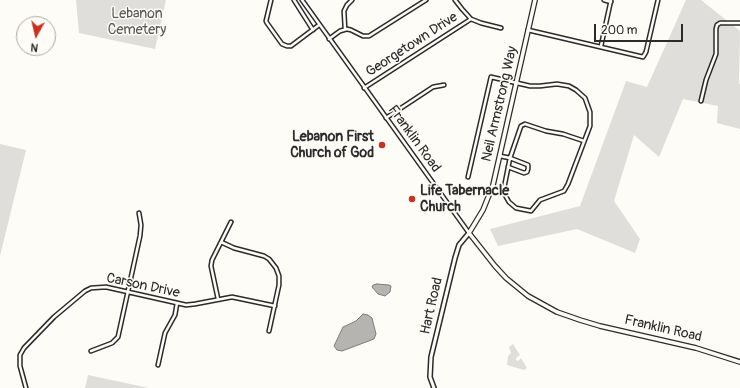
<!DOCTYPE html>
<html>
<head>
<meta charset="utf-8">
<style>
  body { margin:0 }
  #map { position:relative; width:740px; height:388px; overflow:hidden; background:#fdfcf7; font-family:Pangolin,sans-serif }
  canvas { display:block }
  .north { position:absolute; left:16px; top:16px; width:40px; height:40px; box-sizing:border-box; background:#fdfcf7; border:1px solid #a9a8a5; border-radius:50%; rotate:188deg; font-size:11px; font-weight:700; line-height:16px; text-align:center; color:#2b2b2b }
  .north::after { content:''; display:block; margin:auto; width:14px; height:18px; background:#c8321e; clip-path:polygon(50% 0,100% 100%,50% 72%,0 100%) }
  .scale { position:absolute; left:594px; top:24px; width:89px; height:18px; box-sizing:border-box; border:2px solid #2b2b2b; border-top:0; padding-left:5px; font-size:12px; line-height:14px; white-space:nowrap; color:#2b2b2b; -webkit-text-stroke:3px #fdfcf7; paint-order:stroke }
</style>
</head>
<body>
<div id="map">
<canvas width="740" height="388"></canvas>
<div class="north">N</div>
<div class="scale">200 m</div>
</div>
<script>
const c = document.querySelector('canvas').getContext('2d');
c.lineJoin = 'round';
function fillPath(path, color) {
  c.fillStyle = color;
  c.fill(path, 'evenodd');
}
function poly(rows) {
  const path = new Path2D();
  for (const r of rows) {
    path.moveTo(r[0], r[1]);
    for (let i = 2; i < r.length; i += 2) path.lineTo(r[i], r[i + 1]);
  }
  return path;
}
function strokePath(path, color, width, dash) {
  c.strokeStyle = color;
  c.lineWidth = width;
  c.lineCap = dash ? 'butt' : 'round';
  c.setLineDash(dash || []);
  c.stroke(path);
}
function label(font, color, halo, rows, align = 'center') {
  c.font = font + ' Pangolin,sans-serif';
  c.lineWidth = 3;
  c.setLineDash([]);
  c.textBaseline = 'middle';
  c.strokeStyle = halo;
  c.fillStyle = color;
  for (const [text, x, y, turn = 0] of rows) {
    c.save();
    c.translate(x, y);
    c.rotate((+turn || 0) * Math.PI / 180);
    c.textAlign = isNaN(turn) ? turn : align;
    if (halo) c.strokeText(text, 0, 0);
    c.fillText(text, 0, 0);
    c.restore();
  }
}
fillPath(poly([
  [76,0,166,0,155,49,79,33],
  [686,0,701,0,740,31,739,84,740,84,740,129,717,123,718,106,683,99,659,157,634,135,614,201,640,239,635,253,577,229,498,246,490,229,580,206,626,81,647,87],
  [0,144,26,150,0,256],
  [513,344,520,355,516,358,516,360,518,361,521,358,527,368,524,370,507,365,508,356,511,353,509,347],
  [88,375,149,388,85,388]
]), '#dfdeda');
const water = poly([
  [377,284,389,285,391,286,390,292,385,296,378,294,372,287,373,285,377,284],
  [363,314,368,315,372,318,376,334,374,339,342,351,337,350,334,346,343,327,356,321,363,314]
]);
fillPath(water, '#b5b4b1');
strokePath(water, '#7e7d7b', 1);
const minor = poly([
  [271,0,266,21,267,23,282,44,287,46,291,46,319,25],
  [294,0,313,30],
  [302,0,469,233],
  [455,0,462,9,471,19,481,23,501,28],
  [604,0,611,2],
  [345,29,344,11,347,5,352,0],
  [528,30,643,57,646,52,658,0],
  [329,39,340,31,347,29,351,30,363,36,369,36,426,0],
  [601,46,611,0],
  [364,88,471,19],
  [701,101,706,80,716,54,716,29,717,25,720,23,740,23],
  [386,118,433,87,444,85],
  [508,167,524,173,527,172,528,169,528,165,510,158,521,126,525,124,546,131,563,134,584,141],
  [468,177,491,77,530,86,540,86,557,84,569,86,576,90,585,98,590,112,590,126,568,184,564,191,540,200,531,211,516,208,509,202,505,195,504,188,510,158,500,156],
  [221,242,234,248,264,256,269,259,276,268,279,276,279,285,269,331],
  [218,299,211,266,212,260,231,222],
  [91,351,112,343,118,337,140,236,141,225,139,213],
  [158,365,165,333,175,315,177,303],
  [26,388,20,366,20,355,24,348,54,317,85,291,91,288,106,287,186,305,195,304,232,297,275,306]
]);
const tertiary = poly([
  [434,388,430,377,431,357,455,258,459,245,469,233]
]);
const secondary = poly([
  [535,0,493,185,483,210,469,233,495,266,506,278,528,296,557,312,580,320,600,326,696,348,740,362]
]);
strokePath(minor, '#2b2b2b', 5.5);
strokePath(tertiary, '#2b2b2b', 6);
strokePath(secondary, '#2b2b2b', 6);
strokePath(minor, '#fdfcf7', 2.5);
strokePath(tertiary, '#fdfcf7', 3);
strokePath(secondary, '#fdfcf7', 3.5);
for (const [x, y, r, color] of [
  [382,145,4,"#c8321e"],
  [412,199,4,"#c8321e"]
]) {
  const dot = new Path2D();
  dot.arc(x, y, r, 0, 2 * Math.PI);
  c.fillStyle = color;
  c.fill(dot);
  strokePath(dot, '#fdfcf7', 1.5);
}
label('14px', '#585857', '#fdfcf7', [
  ["Lebanon",137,14],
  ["Cemetery",137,30]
]);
label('14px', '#2b2b2b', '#fdfcf7', [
  ["Georgetown Drive",412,45,-33],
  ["Neil Armstrong Way",500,104,-77],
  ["Franklin Road",414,139,54],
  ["Carson Drive",143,286,12],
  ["Hart Road",432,306,-77],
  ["Franklin Road",663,329,13]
]);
label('bold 14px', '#2b2b2b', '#fdfcf7', [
  ["Lebanon First",374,137],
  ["Church of God",374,153],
  ["Life Tabernacle",420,191,"left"],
  ["Church",420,207,"left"]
], 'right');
</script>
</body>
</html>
